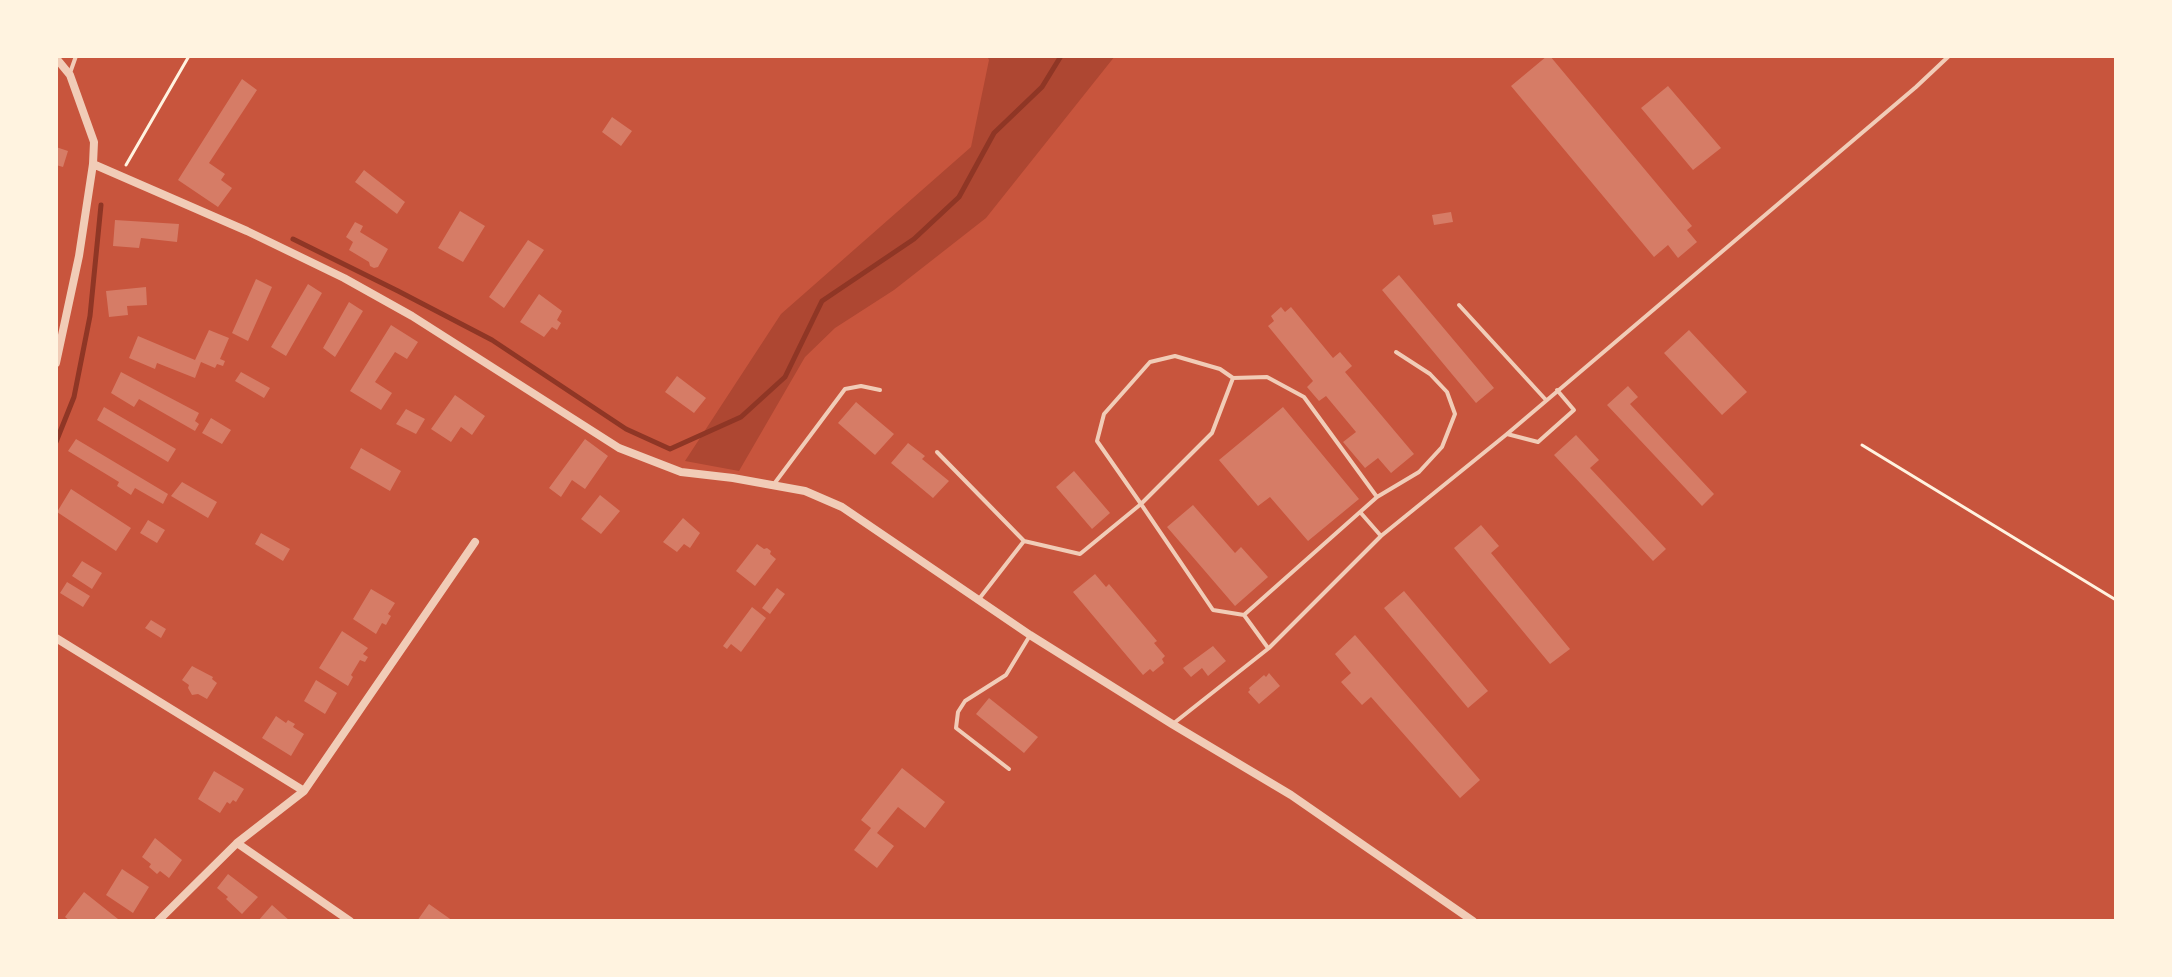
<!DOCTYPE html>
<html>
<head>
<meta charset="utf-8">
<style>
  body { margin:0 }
  #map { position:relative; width:2172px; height:977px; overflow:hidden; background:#c8553d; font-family:Jost,sans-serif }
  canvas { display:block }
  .frame { position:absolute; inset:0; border:58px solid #fff3e0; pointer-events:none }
</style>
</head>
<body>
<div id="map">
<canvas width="2172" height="977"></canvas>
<div class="frame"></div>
</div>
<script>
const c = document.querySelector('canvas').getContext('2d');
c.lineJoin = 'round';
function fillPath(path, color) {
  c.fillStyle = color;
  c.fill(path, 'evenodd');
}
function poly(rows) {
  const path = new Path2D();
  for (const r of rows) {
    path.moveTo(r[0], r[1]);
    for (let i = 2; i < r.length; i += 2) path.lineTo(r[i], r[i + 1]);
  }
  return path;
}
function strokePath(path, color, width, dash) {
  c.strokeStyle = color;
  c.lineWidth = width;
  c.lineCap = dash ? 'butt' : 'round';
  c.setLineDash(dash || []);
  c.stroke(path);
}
fillPath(poly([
  [987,56,1115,56,986,218,894,290,835,328,805,357,739,471,685,461,781,314,971,147,989,60]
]), '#ae4732');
strokePath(poly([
  [293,239,398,291,492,340,626,429,670,449,741,417,785,377,822,301,914,239,959,197,994,133,1042,87,1061,56],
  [56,442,74,397,90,316,101,205]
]), '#8f3625', 5);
fillPath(poly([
  [1547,56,1550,56,1692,226,1687,230,1697,242,1678,258,1668,245,1654,257,1511,86],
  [242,79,257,90,209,163,225,174,221,180,232,188,218,207,178,180],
  [1668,86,1721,148,1693,170,1641,108],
  [612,117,632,131,621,146,602,132],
  [56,147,68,151,63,167,56,165],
  [364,170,405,202,397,214,355,182],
  [460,211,485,226,463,262,438,248],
  [1451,212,1453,222,1434,225,1432,215],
  [115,220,179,224,177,242,141,238,139,248,113,246],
  [355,222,363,226,360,232,388,249,378,267,374,268,370,266,369,262,349,250,353,242,346,237],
  [528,240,544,250,504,308,489,297],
  [1399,275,1494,388,1476,403,1382,290],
  [256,279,272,287,248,341,232,333],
  [308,284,322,293,286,356,271,347],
  [146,287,147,305,127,306,128,315,109,317,106,291],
  [539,294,562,311,557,320,561,323,557,330,552,327,544,337,520,322],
  [349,302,363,311,335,357,323,348],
  [1281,307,1285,312,1291,307,1333,358,1340,352,1352,366,1345,372,1414,454,1391,473,1378,458,1365,468,1343,442,1356,432,1326,396,1319,401,1307,387,1313,381,1268,326,1274,321,1271,316],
  [391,325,418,342,407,359,395,352,375,382,392,393,381,410,350,391],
  [209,330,229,338,220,359,225,361,223,366,217,364,215,368,201,362,195,378,157,363,155,369,129,358,138,336,195,360],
  [1689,330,1747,392,1722,415,1664,353],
  [121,372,199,413,195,421,199,424,195,431,139,399,134,407,111,393],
  [241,372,270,388,264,398,235,381],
  [677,376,706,398,694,413,665,392],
  [1628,386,1638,397,1630,404,1714,494,1702,506,1607,405],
  [455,395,485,416,472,435,461,427,451,442,431,429],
  [856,402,894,434,875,455,838,423],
  [104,407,176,449,168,462,97,420],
  [1283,407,1359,499,1308,541,1270,497,1258,506,1219,460],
  [406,409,425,419,416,434,396,424],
  [211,418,231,430,222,444,202,433],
  [1576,435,1599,460,1590,468,1666,549,1653,561,1554,455],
  [76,439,168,494,163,504,135,488,131,495,117,486,119,482,68,451],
  [585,439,608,456,585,489,572,480,561,497,549,488],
  [908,443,925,456,922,459,949,481,933,498,891,463],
  [361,448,401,471,390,491,350,468],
  [1074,471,1110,513,1092,529,1056,487],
  [182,482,217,502,208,518,171,496],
  [71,489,131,528,116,551,57,512],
  [600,495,620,511,601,534,581,519],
  [1193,505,1235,553,1241,547,1268,577,1235,606,1167,527],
  [683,518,700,533,690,548,684,544,677,552,663,542],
  [148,520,165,530,157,543,140,533],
  [1481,525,1499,546,1491,553,1570,649,1550,664,1454,548],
  [261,533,290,549,283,561,255,544],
  [757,544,764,549,767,548,771,551,770,554,776,559,755,586,736,571],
  [82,561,102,573,92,589,72,576],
  [1095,574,1106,587,1109,584,1157,641,1154,643,1165,656,1162,659,1164,663,1153,672,1150,669,1143,675,1073,592],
  [67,582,90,596,83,607,60,593],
  [777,588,785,594,770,614,762,608],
  [371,589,395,603,388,614,391,616,386,625,382,623,376,634,353,619],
  [1404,591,1488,691,1468,708,1384,608],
  [752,607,766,618,741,652,731,644,727,649,723,646],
  [151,620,166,629,161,638,145,628],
  [342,631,368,648,363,654,368,657,365,662,360,660,351,675,353,677,348,686,319,668],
  [1355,635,1480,780,1460,798,1371,697,1362,705,1341,682,1351,673,1335,654],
  [1213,646,1226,661,1208,676,1202,668,1191,677,1183,668],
  [192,666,213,677,212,679,217,683,207,699,198,694,192,695,188,688,189,685,182,680],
  [1269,673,1280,686,1259,704,1248,692,1250,690,1249,688,1264,675,1266,677],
  [316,680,337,693,325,714,304,701],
  [989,698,1038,737,1024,753,976,714],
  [276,716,286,723,288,720,295,724,293,727,304,734,291,756,262,738],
  [902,768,945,802,925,828,898,807,877,833,894,846,877,868,854,850,871,828,861,820],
  [214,771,244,789,236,802,233,800,230,804,227,802,220,813,198,799],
  [155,838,182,860,169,878,160,871,157,874,149,867,151,864,142,857],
  [122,869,149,887,133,913,106,895],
  [228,874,258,897,242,914,226,899,228,897,217,888],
  [84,892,118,919,117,921,70,921,65,917],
  [429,904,453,921,417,921],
  [272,905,290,921,258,921]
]), '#d67c66');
strokePath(poly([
  [126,165,189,56],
  [1862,445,2116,600]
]), '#fff3e0', 3);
strokePath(poly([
  [70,73,76,56],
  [1459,305,1546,400],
  [1233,378,1267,377,1304,397,1377,497,1245,614],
  [1507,434,1538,442,1574,410,1557,390],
  [937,452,1024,541,1080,554,1141,504,1212,433,1233,378,1220,369,1175,356,1150,362,1104,414,1097,441,1141,504,1213,610,1244,615,1268,648],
  [774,484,845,389,861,386,880,390],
  [1377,497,1419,472,1442,447,1455,414,1447,392,1430,374,1396,352],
  [1360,512,1381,536],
  [979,599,1024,541],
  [1174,723,1269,648,1381,536,1507,434,1916,87,1949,56],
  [1009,769,956,728,958,712,965,701,1006,675,1029,637]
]), '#f1ccb7', 4);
strokePath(poly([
  [56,58,70,75,94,142,93,164,79,256,56,363],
  [93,164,247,231,344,278,412,316,619,448,681,472,733,478,805,491,842,507,1030,635,1172,724,1291,795,1473,921],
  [56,638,304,791],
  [237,843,304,791,475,542],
  [158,921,237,843,350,921]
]), '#f1ccb7', 8);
</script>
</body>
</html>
